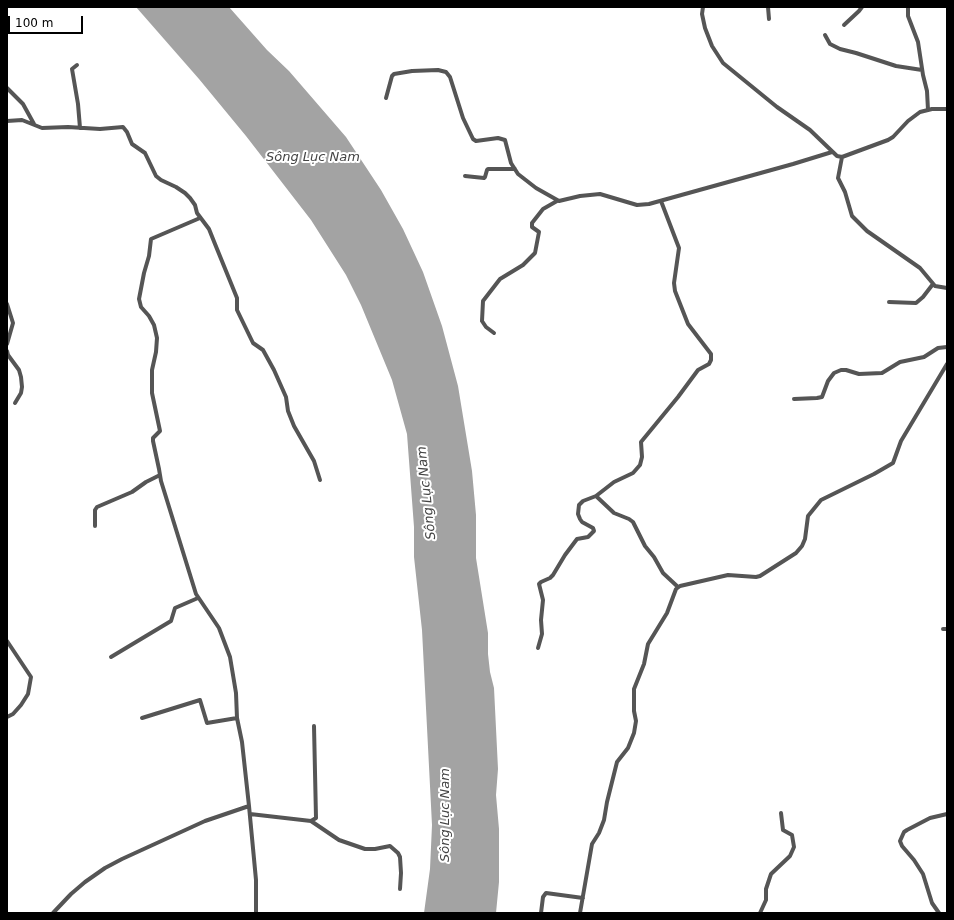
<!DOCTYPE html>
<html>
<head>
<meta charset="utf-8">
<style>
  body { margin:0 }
  #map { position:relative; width:954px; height:920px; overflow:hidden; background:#fff; font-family:"DejaVu Sans",sans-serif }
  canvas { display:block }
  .frame { position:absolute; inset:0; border:8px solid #000; pointer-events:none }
  .scale { position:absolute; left:8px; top:16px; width:75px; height:18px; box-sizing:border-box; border:2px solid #000; border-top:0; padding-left:5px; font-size:12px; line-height:14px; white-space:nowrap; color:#000; -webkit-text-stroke:3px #fff; paint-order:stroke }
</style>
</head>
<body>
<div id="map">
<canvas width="954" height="920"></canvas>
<div class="frame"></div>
<div class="scale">100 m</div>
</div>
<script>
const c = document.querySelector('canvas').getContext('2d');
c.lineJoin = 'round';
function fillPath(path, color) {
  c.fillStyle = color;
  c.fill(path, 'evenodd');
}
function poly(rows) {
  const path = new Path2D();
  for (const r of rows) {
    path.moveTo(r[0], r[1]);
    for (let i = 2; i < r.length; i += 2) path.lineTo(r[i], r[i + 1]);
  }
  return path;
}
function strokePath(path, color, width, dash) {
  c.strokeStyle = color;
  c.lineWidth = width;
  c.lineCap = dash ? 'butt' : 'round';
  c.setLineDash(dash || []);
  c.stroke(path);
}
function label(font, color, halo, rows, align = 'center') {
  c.font = font + ' "DejaVu Sans",sans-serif';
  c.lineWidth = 4;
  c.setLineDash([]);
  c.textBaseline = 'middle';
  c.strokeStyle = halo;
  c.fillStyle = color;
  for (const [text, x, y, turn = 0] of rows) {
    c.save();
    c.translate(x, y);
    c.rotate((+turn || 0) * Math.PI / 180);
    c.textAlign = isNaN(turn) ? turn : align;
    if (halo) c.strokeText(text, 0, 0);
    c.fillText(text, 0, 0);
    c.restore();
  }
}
fillPath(poly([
  [136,7,229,7,267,50,289,71,346,137,381,190,403,229,423,272,442,326,458,386,472,471,476,515,476,558,488,633,488,654,490,672,494,688,498,769,496,795,499,829,499,882,496,913,424,913,430,869,432,825,422,630,414,557,414,527,407,434,392,380,361,305,346,275,311,220,246,136,199,79]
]), '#a3a3a3');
strokePath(poly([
  [703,7,702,14,705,28,712,46,723,63,777,107,810,130,837,156,842,157,888,140,893,137,908,121,920,112,932,109,947,109],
  [768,7,769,19],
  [908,7,908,16,918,42,923,75,927,91,928,110],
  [844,25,859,11,862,7],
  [825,35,830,44,840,49,856,53,896,66,922,70],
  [77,65,72,69,78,104,80,128],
  [7,88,23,104,34,124],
  [386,98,392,76,394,74,412,71,438,70,446,72,450,77,463,118,473,139,476,141,498,138,505,140,511,163,518,174,536,188,559,201,580,196,600,194,637,205,649,204,793,164,832,152],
  [7,121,22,120,42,128,68,127,100,129,123,127,127,132,132,144,145,153,156,176,161,180,176,187,185,193,190,198,195,205,197,213,209,229,215,244,237,298,237,310,253,343,263,350,274,370,286,397,288,411,294,426,314,461,320,480],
  [842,157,838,178,845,192,852,216,867,231,920,268,935,286,947,288],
  [465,176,484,178,485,177,487,170,488,169,515,169],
  [200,218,151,239,149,256,144,273,139,299,141,307,149,316,154,325,157,338,156,352,152,370,152,393,160,431,153,438,153,441,159,469,161,481,196,594,219,628,230,657,236,693,237,718,242,742,249,806],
  [889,302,916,303,923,297,933,284],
  [7,304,13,323,7,344],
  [494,333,486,327,482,321,483,301,500,279,523,265,535,253,539,232,532,227,532,223,543,209,557,201],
  [7,351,8,355,19,370,21,377,22,387,21,393,15,403],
  [794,399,817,398,822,397,828,381,834,373,841,370,846,370,859,374,882,373,900,362,924,357,938,348,947,347],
  [596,496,614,513,629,519,633,522,645,546,654,557,663,573,678,587],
  [95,526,95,510,97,507,132,492,146,482,160,475],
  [943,629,947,629],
  [7,641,31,677,28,694,21,705,13,714,7,717],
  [538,648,542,634,541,620,543,600,539,584,541,582,550,578,553,575,565,555,577,539,588,537,594,531,593,528,582,522,580,519,578,514,579,505,583,501,596,496,614,482,633,473,640,465,642,457,641,442,678,397,698,370,709,364,711,360,711,354,688,324,675,291,674,283,679,248,661,201],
  [111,657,171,621,175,608,198,598],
  [142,718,200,700,207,723,237,718],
  [250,814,311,821,339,840,365,849,375,849,390,846,398,853,400,857,401,873,400,889],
  [311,821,316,818,314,726],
  [53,913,71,894,85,882,105,868,122,859,205,821,249,806,256,880,256,913],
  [541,913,543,897,546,893,583,898],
  [580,913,592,844,599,833,604,820,607,802,617,762,628,748,634,733,636,721,634,711,634,689,644,664,648,644,667,613,676,589,680,586,728,575,756,577,760,576,796,553,802,546,805,539,808,516,821,500,874,474,893,463,901,441,947,364],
  [760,913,766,900,766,889,771,874,790,856,794,847,792,835,783,830,781,813],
  [939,913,932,903,923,874,914,860,902,846,900,841,904,832,907,830,930,818,947,814]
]), '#555', 4);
label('italic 13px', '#444', '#fff', [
  ["Sông Lục Nam",313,158],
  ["Sông Lục Nam",427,493,-96],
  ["Sông Lục Nam",446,815,-90]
]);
</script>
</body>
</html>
